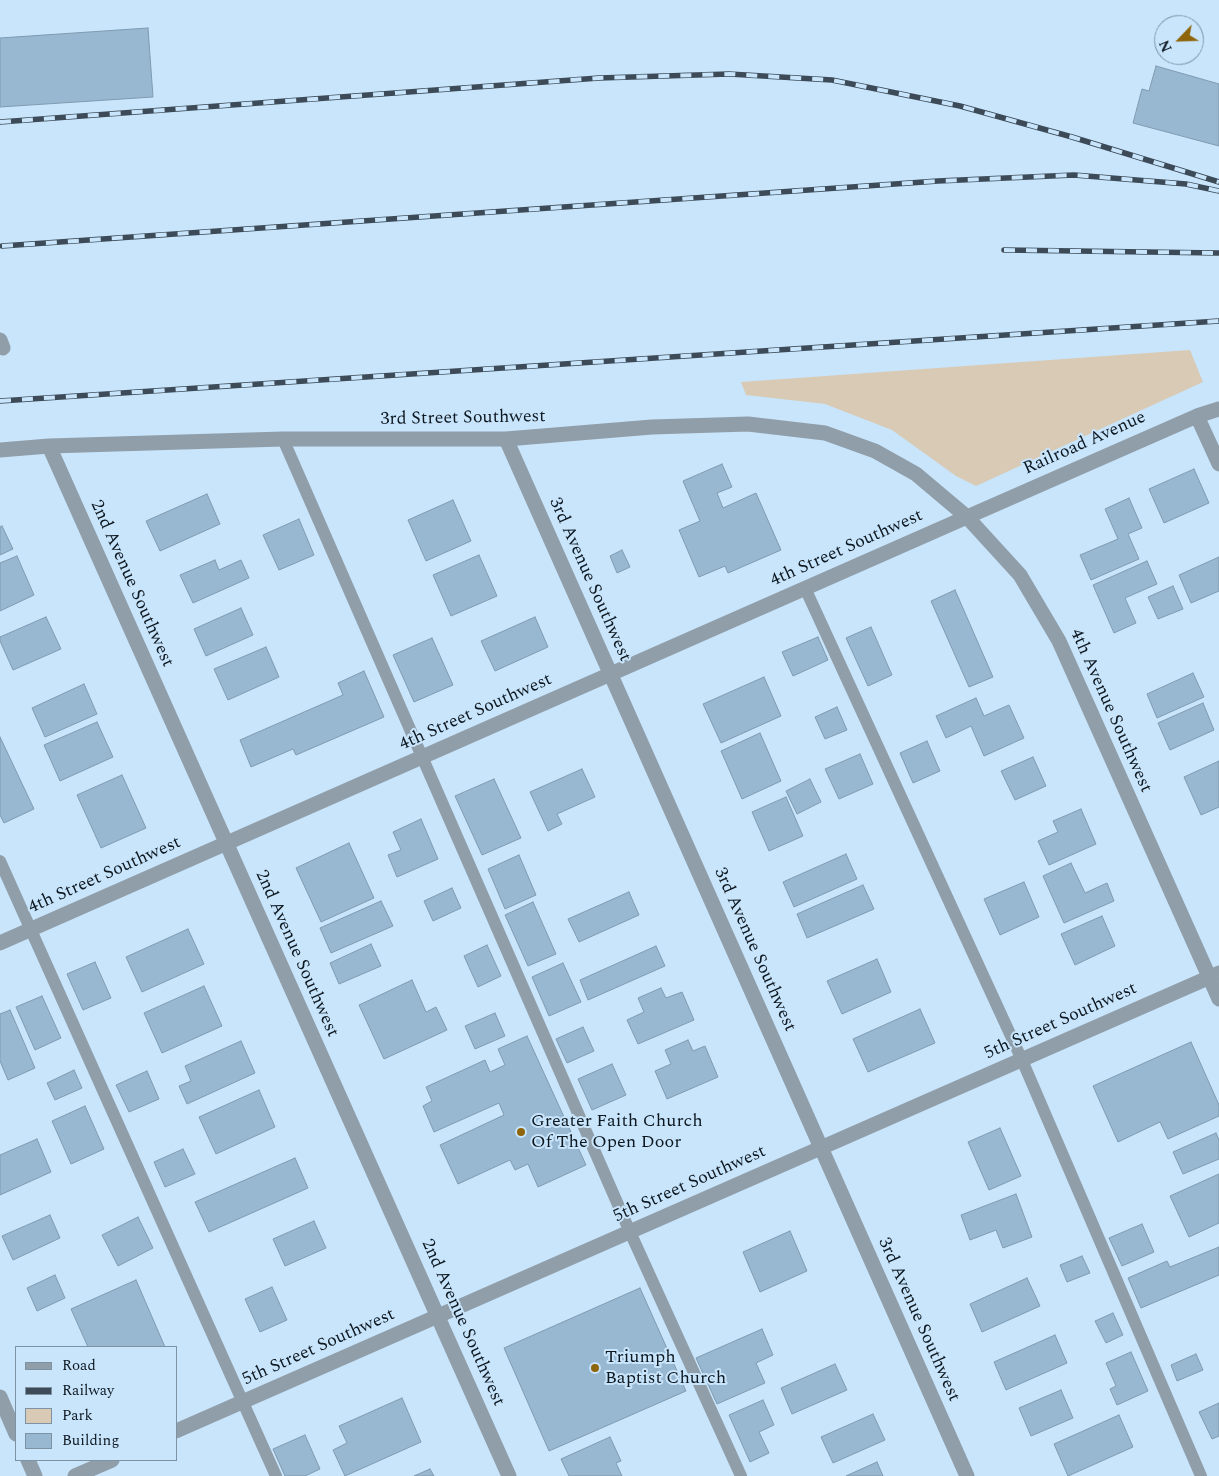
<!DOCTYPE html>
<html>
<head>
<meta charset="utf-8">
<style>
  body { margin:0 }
  #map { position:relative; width:1219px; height:1476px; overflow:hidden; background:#c8e5fc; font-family:Spectral,serif }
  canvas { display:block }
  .legend { position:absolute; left:15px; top:1346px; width:162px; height:115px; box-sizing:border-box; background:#c8e5fc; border:1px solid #7d93a4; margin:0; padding:6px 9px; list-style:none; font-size:15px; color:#0d171f }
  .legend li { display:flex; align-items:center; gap:10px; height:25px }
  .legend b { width:25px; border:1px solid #7d93a4 }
  .north { position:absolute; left:1154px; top:15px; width:50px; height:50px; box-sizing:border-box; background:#c8e5fc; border:1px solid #7d93a4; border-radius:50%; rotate:246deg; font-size:14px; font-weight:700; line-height:20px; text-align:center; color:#0d171f }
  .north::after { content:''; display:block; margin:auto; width:18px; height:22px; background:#8e650a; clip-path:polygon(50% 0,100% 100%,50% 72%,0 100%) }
</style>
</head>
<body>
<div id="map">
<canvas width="1219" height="1476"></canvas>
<ul class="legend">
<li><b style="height:6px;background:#909ea9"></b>Road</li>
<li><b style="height:6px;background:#3c4b57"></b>Railway</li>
<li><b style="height:14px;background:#d8cab4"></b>Park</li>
<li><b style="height:14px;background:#98b7d0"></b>Building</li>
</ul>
<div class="north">N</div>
</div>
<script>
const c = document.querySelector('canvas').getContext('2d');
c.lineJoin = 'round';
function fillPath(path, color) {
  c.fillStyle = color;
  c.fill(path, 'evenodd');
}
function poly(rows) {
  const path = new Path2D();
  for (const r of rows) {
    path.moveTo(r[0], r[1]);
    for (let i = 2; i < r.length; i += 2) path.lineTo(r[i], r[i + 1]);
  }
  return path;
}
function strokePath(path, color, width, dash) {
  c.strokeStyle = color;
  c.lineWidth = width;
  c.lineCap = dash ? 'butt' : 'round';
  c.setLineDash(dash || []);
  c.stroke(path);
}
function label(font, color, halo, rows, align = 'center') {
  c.font = font + ' Spectral,serif';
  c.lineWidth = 4;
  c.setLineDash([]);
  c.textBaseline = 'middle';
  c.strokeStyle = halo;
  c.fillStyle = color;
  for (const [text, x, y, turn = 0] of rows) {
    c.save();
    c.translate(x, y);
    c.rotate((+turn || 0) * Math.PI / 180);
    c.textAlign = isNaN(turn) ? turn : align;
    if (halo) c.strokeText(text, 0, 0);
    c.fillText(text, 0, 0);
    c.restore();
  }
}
fillPath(poly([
  [1190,350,1203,382,976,486,956,476,892,430,825,404,746,395,741,382]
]), '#d8cab4');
const building = poly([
  [148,28,153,97,0,107,0,38,148,28],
  [1156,66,1219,84,1219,146,1133,123,1142,89,1149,91,1156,66],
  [722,464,732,487,717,493,723,508,756,493,781,550,728,573,725,566,699,577,679,530,700,521,683,481,722,464],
  [1194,469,1209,503,1164,523,1149,489,1194,469],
  [207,494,220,524,160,551,146,521,207,494],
  [1129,498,1142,528,1128,534,1139,559,1091,580,1080,555,1118,539,1105,509,1129,498],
  [453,500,471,541,426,561,408,520,453,500],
  [299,519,314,555,279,570,263,535,299,519],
  [2,526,13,549,0,555,0,527,2,526],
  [622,550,630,567,617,573,610,556,622,550],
  [479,555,497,596,451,616,433,575,479,555],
  [17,556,34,595,0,611,0,563,17,556],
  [1219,557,1219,591,1191,603,1179,575,1219,557],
  [215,560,219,570,241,560,249,578,193,603,180,575,215,560],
  [1147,561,1157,584,1125,598,1136,623,1114,633,1093,585,1147,561],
  [1173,586,1183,609,1158,619,1148,597,1173,586],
  [955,590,993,677,969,687,931,601,955,590],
  [241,608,253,635,206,656,194,629,241,608],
  [46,617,61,649,13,670,0,641,0,637,46,617],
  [535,617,548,647,495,671,481,641,535,617],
  [871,627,892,675,868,686,846,638,871,627],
  [818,637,828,660,793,676,782,652,818,637],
  [432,638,453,685,414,702,393,655,432,638],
  [266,647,279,677,228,700,214,669,266,647],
  [364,671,384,717,296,755,293,749,251,767,240,740,343,695,338,683,364,671],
  [1193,673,1204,697,1157,718,1147,694,1193,673],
  [764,677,781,716,721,743,703,704,764,677],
  [84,684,97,714,45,737,32,708,84,684],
  [976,698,984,716,1009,705,1024,738,984,756,971,726,946,738,936,716,976,698],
  [1203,703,1214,730,1170,750,1158,723,1203,703],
  [837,707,847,730,825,739,815,717,837,707],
  [97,722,113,757,60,781,44,745,97,722],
  [760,733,781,781,742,799,721,751,760,733],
  [0,737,34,809,4,823,0,815,0,737],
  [927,741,940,771,913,783,900,753,927,741],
  [860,754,873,784,839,799,825,769,860,754],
  [1033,757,1046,786,1015,800,1001,771,1033,757],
  [1219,761,1219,807,1201,815,1184,777,1219,761],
  [582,769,595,797,557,814,562,824,548,831,530,792,582,769],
  [122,775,146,828,101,848,77,795,122,775],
  [494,779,521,838,482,855,455,796,494,779],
  [810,779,821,802,797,814,786,791,810,779],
  [786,797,803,836,769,851,752,812,786,797],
  [1081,809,1096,844,1049,865,1038,841,1058,832,1053,821,1081,809],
  [421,819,438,859,397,877,388,855,401,850,393,832,421,819],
  [349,843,374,898,321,922,296,868,349,843],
  [846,854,857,879,794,907,783,882,846,854],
  [519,855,536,895,505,909,488,869,519,855],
  [1071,863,1085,893,1107,883,1114,901,1064,923,1043,876,1071,863],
  [1024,882,1039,917,1000,935,984,899,1024,882],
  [863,885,874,909,807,938,797,914,863,885],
  [452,888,461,908,433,921,424,901,452,888],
  [629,892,639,915,579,942,568,919,629,892],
  [381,901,393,926,331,953,320,928,381,901],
  [533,902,556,954,528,966,505,915,533,902],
  [1102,916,1115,946,1075,965,1061,934,1102,916],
  [188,929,204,964,142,992,126,957,188,929],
  [371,944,381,966,339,984,330,963,371,944],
  [487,945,501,976,478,987,464,956,487,945],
  [656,946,665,966,588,1000,580,980,656,946],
  [877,959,891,992,842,1014,827,981,877,959],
  [95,962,111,998,83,1010,67,974,95,962],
  [563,963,581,1002,549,1016,532,977,563,963],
  [412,980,426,1012,436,1007,447,1030,384,1059,359,1005,412,980],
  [204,986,222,1026,162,1053,144,1013,204,986],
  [661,988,666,998,682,992,694,1020,638,1044,627,1020,644,1012,638,998,661,988],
  [42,996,61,1038,35,1050,16,1007,42,996],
  [920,1009,935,1043,868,1072,853,1039,920,1009],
  [10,1010,35,1068,8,1080,0,1061,0,1014,10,1010],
  [495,1013,505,1036,475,1049,465,1026,495,1013],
  [583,1027,594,1051,567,1063,556,1039,583,1027],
  [527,1036,586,1165,538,1187,528,1164,515,1170,510,1160,458,1184,440,1145,504,1115,499,1103,434,1132,423,1106,432,1101,426,1087,485,1060,490,1072,505,1065,498,1049,527,1036],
  [688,1040,693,1051,705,1046,718,1077,667,1099,655,1071,671,1064,665,1050,688,1040],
  [241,1041,255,1073,187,1104,179,1086,191,1081,185,1066,241,1041],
  [1191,1042,1219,1105,1219,1116,1168,1139,1160,1122,1118,1142,1093,1086,1191,1042],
  [612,1064,626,1095,592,1110,578,1079,612,1064],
  [74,1070,82,1088,55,1100,47,1083,74,1070],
  [147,1071,159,1099,129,1112,116,1085,147,1071],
  [259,1090,275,1127,216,1154,199,1117,259,1090],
  [85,1106,104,1149,71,1164,52,1121,85,1106],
  [1000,1128,1021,1176,989,1190,968,1142,1000,1128],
  [1216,1133,1219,1140,1219,1159,1183,1174,1173,1152,1216,1133],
  [37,1139,51,1172,0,1195,0,1155,37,1139],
  [183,1149,195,1174,165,1187,154,1162,183,1149],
  [295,1158,308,1188,209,1232,195,1202,295,1158],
  [1219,1174,1219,1223,1189,1237,1170,1196,1219,1174],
  [1016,1194,1032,1237,1003,1248,996,1230,970,1240,961,1215,1016,1194],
  [50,1215,60,1238,13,1260,2,1236,50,1215],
  [138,1217,153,1248,118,1266,102,1235,138,1217],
  [314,1221,326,1248,285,1266,273,1239,314,1221],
  [1142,1224,1154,1252,1122,1266,1109,1238,1142,1224],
  [790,1231,807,1271,760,1292,743,1252,790,1231],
  [1219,1247,1219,1275,1141,1308,1128,1278,1167,1261,1170,1267,1219,1247],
  [1082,1256,1090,1273,1067,1282,1060,1265,1082,1256],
  [55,1275,65,1298,37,1311,27,1288,55,1275],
  [1027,1278,1040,1306,982,1332,970,1304,1027,1278],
  [136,1280,165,1347,88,1347,71,1309,136,1280],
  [272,1287,287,1320,260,1332,245,1299,272,1287],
  [640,1288,686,1391,549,1451,504,1348,640,1288],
  [1113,1313,1123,1335,1106,1343,1095,1321,1113,1313],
  [762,1329,773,1355,756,1363,765,1383,717,1404,696,1358,762,1329],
  [1055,1335,1067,1363,1006,1390,994,1362,1055,1335],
  [1131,1352,1148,1391,1117,1405,1110,1389,1116,1386,1106,1363,1131,1352],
  [1196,1354,1203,1370,1177,1381,1171,1365,1196,1354],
  [835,1364,847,1390,792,1414,781,1388,835,1364],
  [1061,1390,1073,1418,1031,1436,1019,1408,1061,1390],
  [402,1398,421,1442,345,1476,333,1450,347,1443,339,1426,402,1398],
  [763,1400,774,1425,759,1432,769,1453,750,1462,729,1415,763,1400],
  [1219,1403,1219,1436,1212,1439,1199,1412,1219,1403],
  [873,1414,885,1440,833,1463,821,1437,873,1414],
  [1119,1415,1133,1447,1068,1476,1054,1444,1119,1415],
  [305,1435,320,1469,305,1476,285,1476,273,1449,305,1435],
  [610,1437,621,1461,616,1463,622,1476,569,1476,561,1459,610,1437],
  [877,1462,883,1476,846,1476,877,1462],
  [430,1469,434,1476,414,1476,430,1469]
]);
fillPath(building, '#98b7d0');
strokePath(building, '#7f9bb1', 1);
strokePath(poly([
  [283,439,630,1232,741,1476],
  [805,588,1022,1060,1201,1476],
  [0,861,276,1476]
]), '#909ea9', 12);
strokePath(poly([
  [0,340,3,348],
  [1197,416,1219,464],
  [506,439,967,1476],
  [49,446,509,1476],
  [0,450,49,446,283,439,506,439,652,427,748,424,825,433,875,451,916,474,967,517,1020,575,1059,641,1219,999],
  [0,943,967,517,1197,416,1219,409],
  [0,1397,16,1434],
  [176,1431,1219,973],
  [28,1460,35,1476],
  [75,1476,112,1460]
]), '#909ea9', 15);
const rail = poly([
  [0,122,599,78,729,74,832,80,960,106,1072,137,1219,182],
  [2,246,938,181,1074,175,1186,184,1219,191],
  [1004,250,1219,253],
  [0,401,1219,321]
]);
strokePath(rail, '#3c4b57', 5.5);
strokePath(rail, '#c8e5fc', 4, [11]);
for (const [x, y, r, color] of [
  [521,1132,5,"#8e650a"],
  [595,1368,5,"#8e650a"]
]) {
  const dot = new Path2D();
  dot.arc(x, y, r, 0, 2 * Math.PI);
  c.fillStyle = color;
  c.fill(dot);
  strokePath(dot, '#c8e5fc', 2);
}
label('18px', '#0d171f', '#c8e5fc', [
  ["3rd Street Southwest",463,419,-1],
  ["Railroad Avenue",1085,444,-24],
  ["4th Street Southwest",847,549,-24],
  ["3rd Avenue Southwest",589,580,66],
  ["2nd Avenue Southwest",131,584,66],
  ["4th Avenue Southwest",1110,711,66],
  ["4th Street Southwest",476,713,-24],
  ["4th Street Southwest",105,876,-24],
  ["3rd Avenue Southwest",754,950,66],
  ["2nd Avenue Southwest",296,954,66],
  ["5th Street Southwest",1061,1022,-24],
  ["5th Street Southwest",690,1185,-24],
  ["3rd Avenue Southwest",918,1320,66],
  ["2nd Avenue Southwest",462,1323,66],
  ["5th Street Southwest",319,1348,-24]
]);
label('18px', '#0d171f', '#c8e5fc', [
  ["Greater Faith Church",531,1122],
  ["Of The Open Door",531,1143],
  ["Triumph",605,1358],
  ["Baptist Church",605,1379]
], 'left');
</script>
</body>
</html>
